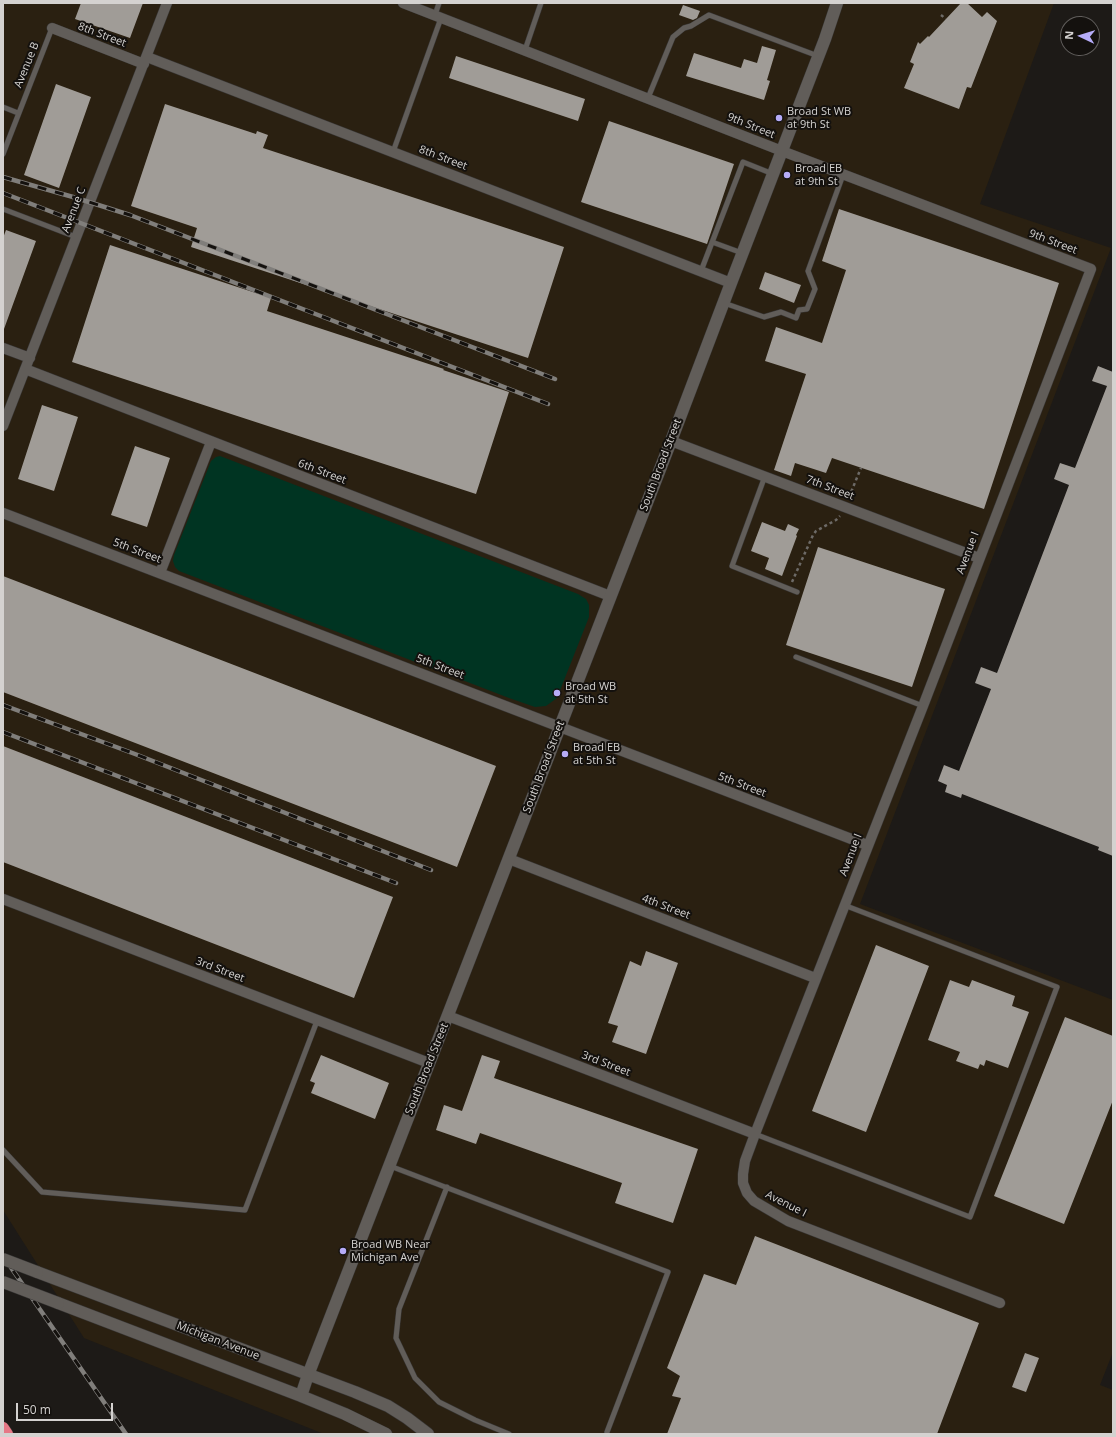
<!DOCTYPE html>
<html>
<head>
<meta charset="utf-8">
<style>
  body { margin:0 }
  #map { position:relative; width:1116px; height:1437px; overflow:hidden; background:#1d1a17; font-family:"Open Sans",sans-serif }
  canvas { display:block }
  .frame { position:absolute; inset:0; border:4px solid #d4d2d0; pointer-events:none }
  .north { position:absolute; left:1060px; top:16px; width:40px; height:40px; box-sizing:border-box; background:#14110e; border:1px solid #615e5c; border-radius:50%; rotate:274deg; font-size:11px; font-weight:700; line-height:16px; text-align:center; color:#d4d2d0 }
  .north::after { content:''; display:block; margin:auto; width:14px; height:18px; background:#b6acf8; clip-path:polygon(50% 0,100% 100%,50% 72%,0 100%) }
  .scale { position:absolute; left:16px; top:1403px; width:97px; height:18px; box-sizing:border-box; border:2px solid #d4d2d0; border-top:0; padding-left:5px; font-size:12px; line-height:14px; white-space:nowrap; color:#d4d2d0; -webkit-text-stroke:3px #14110e; paint-order:stroke }
</style>
</head>
<body>
<div id="map">
<canvas width="1116" height="1437"></canvas>
<div class="frame"></div>
<div class="north">N</div>
<div class="scale">50 m</div>
</div>
<script>
const c = document.querySelector('canvas').getContext('2d');
c.lineJoin = 'round';
function fillPath(path, color) {
  c.fillStyle = color;
  c.fill(path, 'evenodd');
}
function poly(rows) {
  const path = new Path2D();
  for (const r of rows) {
    path.moveTo(r[0], r[1]);
    for (let i = 2; i < r.length; i += 2) path.lineTo(r[i], r[i + 1]);
  }
  return path;
}
function strokePath(path, color, width, dash) {
  c.strokeStyle = color;
  c.lineWidth = width;
  c.lineCap = dash ? 'butt' : 'round';
  c.setLineDash(dash || []);
  c.stroke(path);
}
function label(font, color, halo, rows, align = 'center') {
  c.font = font + ' "Open Sans",sans-serif';
  c.lineWidth = 4;
  c.setLineDash([]);
  c.textBaseline = 'middle';
  c.strokeStyle = halo;
  c.fillStyle = color;
  for (const [text, x, y, turn = 0] of rows) {
    c.save();
    c.translate(x, y);
    c.rotate((+turn || 0) * Math.PI / 180);
    c.textAlign = isNaN(turn) ? turn : align;
    if (halo) c.strokeText(text, 0, 0);
    c.fillText(text, 0, 0);
    c.restore();
  }
}
fillPath(poly([
  [3,3,1054,3,980,204,1111,248,860,904,1113,1000,1113,1352,1100,1385,1113,1390,1113,1434,324,1434,84,1338,3,1210]
]), '#2a2011');
fillPath(poly([
  [220,456,578,594,586,599,589,605,589,617,557,698,546,706,535,707,509,698,179,571,175,567,173,561,174,555,211,461,216,457]
]), '#003422');
fillPath(poly([
  [81,3,143,3,130,38,75,19],
  [961,3,967,3,982,17,987,12,997,21,971,88,967,87,959,109,904,88,914,64,910,62,918,42,920,44,928,36,929,37],
  [683,5,700,11,697,18,693,20,679,15],
  [762,46,776,50,767,80,770,81,764,100,686,76,694,53,741,68,744,59,757,63],
  [456,56,585,99,578,121,449,78],
  [56,84,91,97,59,188,24,175],
  [165,104,256,134,257,131,268,135,263,148,564,247,528,358,191,247,197,228,131,206],
  [609,121,734,164,707,244,581,202],
  [839,209,1059,283,984,509,832,458,826,473,795,463,791,476,774,470,806,374,765,361,776,327,822,343,846,270,822,261],
  [6,230,36,241,4,329,3,329,3,238],
  [110,245,271,298,267,311,444,369,443,370,509,392,476,494,72,362],
  [765,272,801,285,794,303,759,289],
  [1098,366,1113,372,1113,856,1098,850,1099,847,962,794,961,798,945,792,947,785,938,781,944,765,959,771,991,689,975,683,981,667,997,673,1069,485,1054,479,1060,463,1075,468,1107,386,1092,381],
  [42,405,78,417,54,491,18,479],
  [135,446,170,458,147,527,111,515],
  [762,522,785,531,788,524,799,529,796,535,797,536,782,576,765,569,769,558,751,551],
  [818,547,945,589,912,687,786,645],
  [3,576,496,766,457,867,3,692],
  [3,746,393,897,354,998,3,862],
  [876,945,929,966,866,1132,812,1111],
  [646,951,678,963,646,1054,612,1042,618,1026,608,1023,630,961,641,966],
  [950,980,969,987,972,980,1015,996,1012,1006,1029,1012,1008,1068,986,1060,984,1066,980,1064,978,1069,956,1061,960,1052,928,1040],
  [1065,1017,1113,1036,1113,1100,1064,1224,994,1196],
  [321,1055,389,1083,375,1119,311,1093,315,1083,310,1081],
  [482,1055,500,1061,494,1078,698,1149,673,1223,615,1203,622,1183,480,1133,476,1144,436,1130,444,1105,462,1111],
  [755,1236,979,1323,937,1434,667,1434,681,1398,672,1396,680,1376,667,1368,704,1274,736,1285],
  [1025,1353,1039,1358,1026,1392,1012,1387]
]), '#a09c97');
const lane = poly([
  [435,15,439,3],
  [525,50,541,3],
  [648,98,673,37,684,28,691,26,709,15,818,56],
  [3,107,18,113],
  [393,152,441,18],
  [3,154,52,28],
  [3,209,76,237],
  [712,242,742,253],
  [701,271,743,162,773,174],
  [724,303,764,317,781,312,796,318,799,310,807,309,815,289,808,271,843,175],
  [765,476,732,566,797,592],
  [796,657,923,706],
  [755,1134,970,1217,1057,987,844,905],
  [3,1150,42,1192,245,1210,317,1021],
  [390,1166,668,1272,607,1432],
  [447,1187,399,1309,396,1338,415,1378,439,1402,475,1420,509,1434]
]);
const street = poly([
  [403,3,782,151,1091,269,923,706,755,1134,745,1161,743,1174,743,1183,747,1193,754,1201,788,1221,1000,1303],
  [52,28,144,64],
  [147,57,731,283],
  [3,348,30,358],
  [25,369,610,596],
  [3,426,167,3],
  [671,441,979,558],
  [3,513,867,845],
  [160,573,211,442],
  [509,859,815,978],
  [3,899,429,1063],
  [448,1016,755,1134]
]);
const secondary = poly([
  [37,1272,355,1392,388,1406,407,1418,428,1434],
  [58,1303,301,1396,345,1414,386,1434],
  [301,1396,308,1375,671,441,731,283,825,39,837,3]
]);
const highway = poly([
  [3,1428,7,1434]
]);
strokePath(lane, '#383635', 6);
strokePath(street, '#383635', 11);
strokePath(secondary, '#383635', 13);
strokePath(highway, '#383635', 13);
strokePath(poly([
  [941,15,946,19],
  [849,497,861,468],
  [792,582,813,535,816,531,836,520,840,516]
]), '#6d6a67', 2.5, [3, 3]);
strokePath(lane, '#615d59', 5);
strokePath(street, '#615d59', 10);
strokePath(secondary, '#615d59', 12);
strokePath(highway, '#e67886', 12);
const rail = poly([
  [3,177,73,197,130,215,555,379],
  [3,193,548,404],
  [3,705,135,754,431,870],
  [3,732,396,883],
  [3,1256,126,1434]
]);
strokePath(rail, '#807e7b', 4.5);
strokePath(rail, '#14110e', 3, [9]);
const secondaryBridge = poly([
  [3,1259,37,1272],
  [3,1282,58,1303]
]);
strokePath(secondaryBridge, '#383635', 13, []);
strokePath(secondaryBridge, '#615d59', 12);
for (const [x, y, r, color] of [
  [779,118,4,"#b6acf8"],
  [787,175,4,"#b6acf8"],
  [557,693,4,"#b6acf8"],
  [565,754,4,"#b6acf8"],
  [343,1251,4,"#b6acf8"]
]) {
  const dot = new Path2D();
  dot.arc(x, y, r, 0, 2 * Math.PI);
  c.fillStyle = color;
  c.fill(dot);
  strokePath(dot, '#14110e', 1.5);
}
label('11px', '#d4d2d0', '#14110e', [
  ["8th Street",102,35,21],
  ["Avenue B",27,65,-68],
  ["9th Street",751,126,22],
  ["8th Street",443,158,21],
  ["Avenue C",74,210,-69],
  ["9th Street",1053,242,21],
  ["South Broad Street",661,465,-69],
  ["6th Street",322,472,21],
  ["7th Street",830,488,21],
  ["5th Street",137,551,21],
  ["Avenue I",968,553,-69],
  ["5th Street",440,667,21],
  ["South Broad Street",544,767,-69],
  ["5th Street",742,785,21],
  ["Avenue I",851,855,-69],
  ["4th Street",666,907,21],
  ["3rd Street",220,970,21],
  ["3rd Street",606,1064,21],
  ["South Broad Street",427,1069,-68],
  ["Avenue I",786,1204,27],
  ["Michigan Avenue",218,1341,21]
]);
label('11px', '#d4d2d0', '#14110e', [
  ["Broad St WB",787,112],
  ["at 9th St",787,125],
  ["Broad EB",795,169],
  ["at 9th St",795,182],
  ["Broad WB",565,687],
  ["at 5th St",565,700],
  ["Broad EB",573,748],
  ["at 5th St",573,761],
  ["Broad WB Near",351,1245],
  ["Michigan Ave",351,1258]
], 'left');
</script>
</body>
</html>
